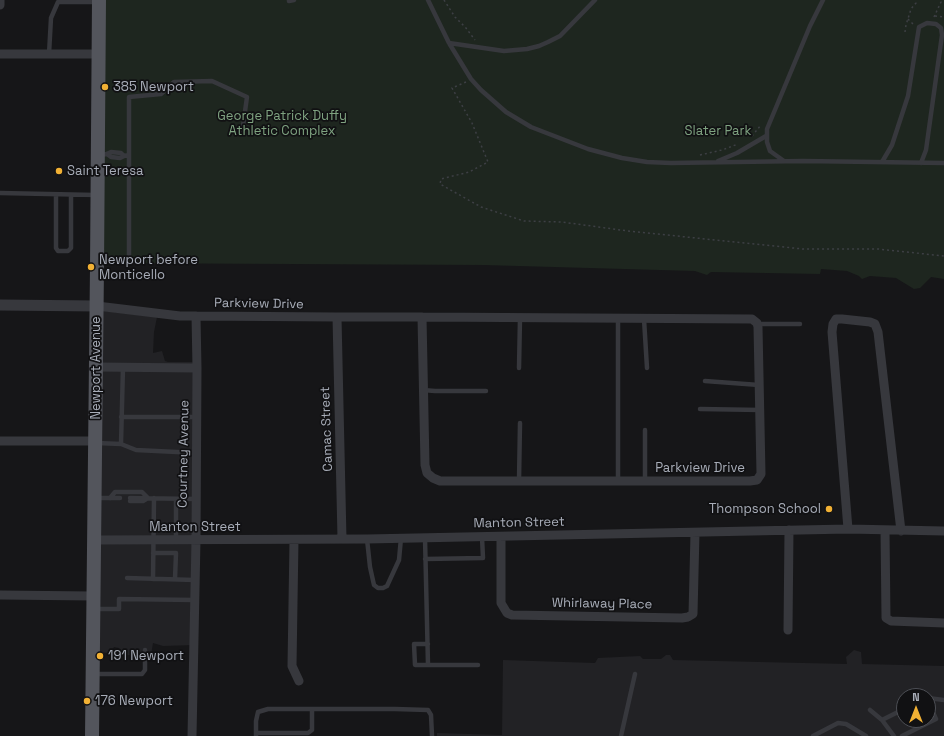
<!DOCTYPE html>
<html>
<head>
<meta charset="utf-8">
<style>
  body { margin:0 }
  #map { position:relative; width:944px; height:736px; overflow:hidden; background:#161618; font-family:"Space Grotesk",sans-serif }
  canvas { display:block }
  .north { position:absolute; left:896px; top:688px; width:40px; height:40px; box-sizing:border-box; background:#111113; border:1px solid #4d4f55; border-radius:50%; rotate:0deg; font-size:11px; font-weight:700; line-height:16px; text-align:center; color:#a8adb8 }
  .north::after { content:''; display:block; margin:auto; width:14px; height:18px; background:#f2b134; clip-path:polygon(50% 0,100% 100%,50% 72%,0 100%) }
</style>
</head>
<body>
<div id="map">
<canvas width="944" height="736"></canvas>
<div class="north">N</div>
</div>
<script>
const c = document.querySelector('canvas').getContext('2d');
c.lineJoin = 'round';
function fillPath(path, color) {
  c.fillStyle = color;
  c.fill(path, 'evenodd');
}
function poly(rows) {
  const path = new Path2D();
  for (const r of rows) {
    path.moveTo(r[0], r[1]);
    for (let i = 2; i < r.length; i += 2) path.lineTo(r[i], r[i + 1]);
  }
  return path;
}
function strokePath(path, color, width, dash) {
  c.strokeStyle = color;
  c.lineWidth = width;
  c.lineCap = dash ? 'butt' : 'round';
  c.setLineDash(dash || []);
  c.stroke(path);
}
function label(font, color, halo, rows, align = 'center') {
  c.font = font + ' "Space Grotesk",sans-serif';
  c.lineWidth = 3.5;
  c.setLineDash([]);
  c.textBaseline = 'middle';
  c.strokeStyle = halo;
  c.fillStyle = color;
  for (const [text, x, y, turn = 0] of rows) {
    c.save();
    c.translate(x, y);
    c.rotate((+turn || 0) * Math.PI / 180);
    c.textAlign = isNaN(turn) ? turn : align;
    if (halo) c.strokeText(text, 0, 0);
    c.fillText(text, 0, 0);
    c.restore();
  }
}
fillPath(poly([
  [97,310,157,317,154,332,153,353,162,351,165,361,168,362,197,362,195,645,163,646,153,643,151,655,121,655,119,648,114,647,110,653,94,652],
  [854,650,861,652,862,664,944,666,944,736,437,736,437,733,502,735,503,660,595,663,598,658,640,656,643,659,661,659,666,655,670,655,673,660,847,664,846,657],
  [904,696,928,696,928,720,904,720]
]), '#222225');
fillPath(poly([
  [100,0,944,0,944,279,931,277,920,288,914,289,896,278,870,276,862,279,859,276,847,271,821,269,820,274,711,272,707,275,695,271,483,265,97,263]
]), '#1e261f');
strokePath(poly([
  [444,0,455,17,466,28,475,40],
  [935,16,944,17],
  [934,17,941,2,940,0],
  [908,19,913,24],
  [905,32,906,25,911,9,916,3,915,0],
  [466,82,452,88,472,123,488,162,469,172,441,179,440,184,481,207,524,221,562,222,628,231,803,249,878,249,944,256],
  [752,136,761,125],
  [700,155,722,150,738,144]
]), '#3d3f44', 1.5, [2, 3]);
strokePath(poly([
  [428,0,449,43,471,79,481,90,506,112,531,127,588,149,622,158,647,162,671,163,803,161,944,163],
  [289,1,294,0],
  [449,43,504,51,527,49,539,46,548,42,560,36,595,0],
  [49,54,51,18,58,2,97,2],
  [107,154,111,157,120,158,124,156],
  [100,155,107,154,111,152,121,153,124,156,129,155,129,255],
  [129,155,129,97,161,94,174,82,212,81,247,97,242,133],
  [718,161,737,153,766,136],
  [784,161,770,151,767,142,767,129,810,26,823,0],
  [882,162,892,145,908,96,919,27,927,23,936,24,941,28,942,35,926,150,921,163],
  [0,193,96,195],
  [56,195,56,248,58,251,68,251,71,248,71,195],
  [644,319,647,368],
  [757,324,800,324],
  [519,368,520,318],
  [705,381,759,385],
  [423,390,435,391,486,391],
  [700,409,761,410],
  [121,417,197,417],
  [645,430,645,481],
  [97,443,121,444,136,450,197,453],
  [121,444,123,367],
  [519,481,520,423],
  [618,481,618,318],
  [97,498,120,498],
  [110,498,115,492,142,492,148,498],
  [130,498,196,499],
  [130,501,143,501,148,498],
  [425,538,428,665,478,665],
  [367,539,370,567,374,585,378,588,383,588,387,586,399,560,401,538],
  [176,540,176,499],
  [153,553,176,553,175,579],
  [425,559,483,558,482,537],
  [127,578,195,580],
  [153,579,154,498],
  [95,609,119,609,119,599,195,600],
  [428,644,414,644,415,665,428,665],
  [94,674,142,674,145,670,145,650],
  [928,698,944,700],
  [870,710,882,720],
  [256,733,308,733,312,730,312,709],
  [256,736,256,721,258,712,268,709,395,709,428,710,431,715,432,736],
  [621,736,635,674],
  [813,736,838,723,846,724,866,736],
  [894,736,882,720,904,709],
  [902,736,936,719,928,701]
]), '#37383d', 4.5);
strokePath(poly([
  [0,5,0,0],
  [0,54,99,54],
  [97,306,180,316,196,316,337,317,422,317,752,319,757,323,758,327,761,474,757,480,750,481,440,481,433,478,427,473,425,465,422,317],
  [337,317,342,539],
  [96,367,197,368],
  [0,441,96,441],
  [848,529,832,332,833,324,836,319,842,319,870,322,875,324,878,332,901,531],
  [885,530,886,618,891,621,944,623],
  [501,537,501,603,507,613,512,615,682,618,688,617,693,614,695,533],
  [94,540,367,539,848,529,944,531],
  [294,540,292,666,299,681],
  [0,595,93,596],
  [788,630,789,530],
  [192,736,196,540,197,368,196,316]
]), '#37383d', 9);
strokePath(poly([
  [0,305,97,306]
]), '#37383d', 11);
strokePath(poly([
  [92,736,97,267,99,0]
]), '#53555c', 14);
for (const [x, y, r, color] of [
  [105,87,4,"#f2b134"],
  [59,171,4,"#f2b134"],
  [91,267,4,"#f2b134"],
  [829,509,4,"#f2b134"],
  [100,656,4,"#f2b134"],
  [87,701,4,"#f2b134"]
]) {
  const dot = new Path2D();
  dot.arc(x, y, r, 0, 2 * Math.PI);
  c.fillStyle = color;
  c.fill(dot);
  strokePath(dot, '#111113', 1.5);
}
label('13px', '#a8adb8', '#111113', [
  ["385 Newport",113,87],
  ["Saint Teresa",67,171],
  ["Newport before",99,260],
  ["Monticello",99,275],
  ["Thompson School",821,509,"right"],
  ["191 Newport",108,656],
  ["176 Newport",95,701]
], 'left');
label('13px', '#7fa381', '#111113', [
  ["George Patrick Duffy",282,116],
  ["Athletic Complex",282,131],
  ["Slater Park",718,131]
]);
label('13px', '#a8adb8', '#111113', [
  ["Parkview Drive",259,304,1],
  ["Newport Avenue",96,368,-90],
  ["Camac Street",327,429,-92],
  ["Courtney Avenue",184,454,-89],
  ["Parkview Drive",700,468],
  ["Manton Street",519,523,-1],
  ["Manton Street",195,527],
  ["Whirlaway Place",602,604,1]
]);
</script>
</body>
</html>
